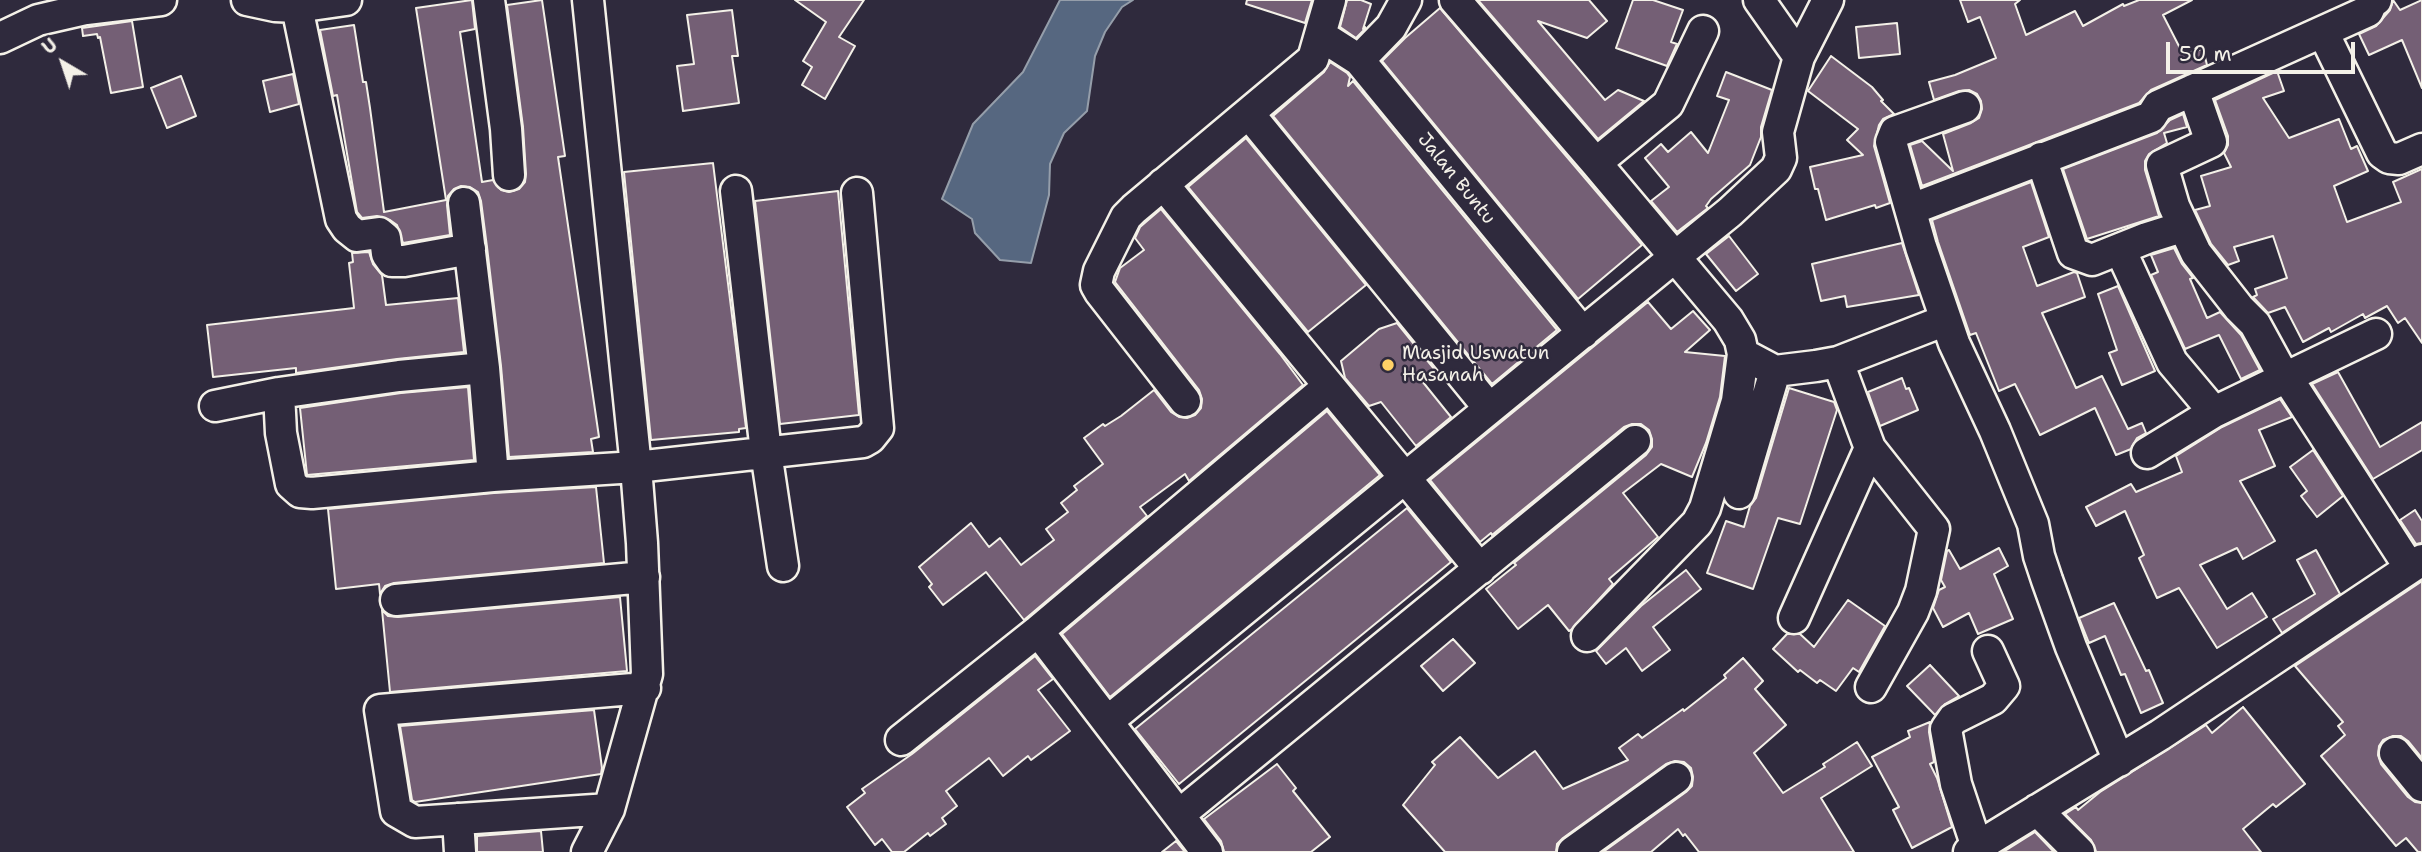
<!DOCTYPE html>
<html>
<head>
<meta charset="utf-8">
<style>
  body { margin:0 }
  #map { position:relative; width:2422px; height:852px; overflow:hidden; background:#2f2a3d; font-family:"Shantell Sans",sans-serif }
  canvas { display:block }
  .north { position:absolute; left:28px; top:28px; width:70px; height:70px; -webkit-text-stroke:5px #2f2a3d; paint-order:stroke; rotate:321deg; font-size:19px; font-weight:700; line-height:28px; text-align:center; color:#f4f1e8 }
  .north::after { content:''; display:block; margin:auto; width:24px; height:32px; background:#f4f1e8; clip-path:polygon(50% 0,100% 100%,50% 72%,0 100%) }
  .scale { position:absolute; left:2166px; top:42px; width:189px; height:32px; box-sizing:border-box; border:4px solid #f4f1e8; border-top:0; padding-left:9px; font-size:21px; line-height:24px; white-space:nowrap; color:#f4f1e8; -webkit-text-stroke:5px #2f2a3d; paint-order:stroke }
</style>
</head>
<body>
<div id="map">
<canvas width="2422" height="852"></canvas>
<div class="north">U</div>
<div class="scale">50 m</div>
</div>
<script>
const c = document.querySelector('canvas').getContext('2d');
c.lineJoin = 'round';
function fillPath(path, color) {
  c.fillStyle = color;
  c.fill(path, 'evenodd');
}
function poly(rows) {
  const path = new Path2D();
  for (const r of rows) {
    path.moveTo(r[0], r[1]);
    for (let i = 2; i < r.length; i += 2) path.lineTo(r[i], r[i + 1]);
  }
  return path;
}
function strokePath(path, color, width, dash) {
  c.strokeStyle = color;
  c.lineWidth = width;
  c.lineCap = dash ? 'butt' : 'round';
  c.setLineDash(dash || []);
  c.stroke(path);
}
function label(font, color, halo, rows, align = 'center') {
  c.font = font + ' "Shantell Sans",sans-serif';
  c.lineWidth = 5;
  c.setLineDash([]);
  c.textBaseline = 'middle';
  c.strokeStyle = halo;
  c.fillStyle = color;
  for (const [text, x, y, turn = 0] of rows) {
    c.save();
    c.translate(x, y);
    c.rotate((+turn || 0) * Math.PI / 180);
    c.textAlign = isNaN(turn) ? turn : align;
    if (halo) c.strokeText(text, 0, 0);
    c.fillText(text, 0, 0);
    c.restore();
  }
}
const water = poly([
  [1060,0,1133,0,1122,7,1105,32,1095,56,1087,111,1064,133,1050,164,1049,195,1031,263,1000,260,975,233,972,219,942,199,973,124,1023,72,1060,0]
]);
fillPath(water, '#566780');
strokePath(water, '#959eaa', 2);
const building = poly([
  [472,0,475,29,460,32,482,182,493,180,501,190,509,192,519,189,525,182,526,174,523,127,507,5,542,0,565,156,558,157,599,437,591,439,593,452,509,457,501,366,487,247,481,201,478,192,470,187,461,186,454,189,448,196,447,205,450,235,403,243,397,225,390,220,377,216,362,218,357,212,337,95,333,96,320,30,354,25,363,82,366,82,370,108,384,212,446,200,416,8,472,0],
  [795,0,864,0,839,37,855,46,825,99,802,85,812,67,803,61,826,22,795,0],
  [1247,0,1312,0,1305,23,1246,4,1247,0],
  [1347,0,1361,0,1371,4,1363,29,1365,27,1365,29,1356,38,1340,27,1347,0],
  [1478,0,1589,0,1607,21,1587,38,1538,21,1605,100,1618,90,1644,101,1598,139,1478,0],
  [1633,0,1653,0,1683,10,1671,42,1677,44,1667,66,1616,48,1633,0],
  [1960,0,2020,0,2015,4,2026,35,2075,11,2083,26,2123,4,2124,6,2139,0,2192,0,2163,15,2183,54,2203,49,2207,65,2151,90,2139,103,1922,186,1910,145,1922,141,1953,171,1943,134,1971,123,1979,118,1982,109,1981,101,1977,94,1969,90,1959,91,1934,100,1929,82,1955,75,1996,58,1980,17,1968,22,1960,0],
  [2393,0,2400,10,2422,0,2422,88,2402,40,2369,55,2359,34,2376,26,2390,10,2393,0],
  [1440,8,1642,245,1578,299,1382,61,1405,38,1440,8],
  [732,10,738,56,732,56,739,103,683,111,677,66,694,64,687,15,732,10],
  [132,21,143,87,111,93,100,37,98,38,97,34,83,36,82,28,132,21],
  [1897,23,1900,54,1859,58,1856,27,1897,23],
  [1831,56,1872,87,1883,100,1881,101,1894,114,1883,119,1879,125,1874,146,1890,203,1876,208,1875,205,1826,220,1818,189,1815,189,1810,167,1863,155,1847,140,1858,129,1808,91,1831,56],
  [1330,62,1347,73,1350,77,1348,86,1353,81,1557,330,1492,384,1273,116,1324,72,1330,62],
  [2277,71,2284,91,2263,98,2289,138,2339,119,2351,149,2357,146,2368,171,2334,186,2347,222,2401,202,2393,182,2422,169,2422,343,2405,318,2398,323,2387,306,2365,318,2363,314,2331,332,2329,328,2303,342,2285,307,2268,313,2253,297,2257,295,2255,289,2287,278,2273,236,2234,247,2239,261,2228,265,2211,244,2195,210,2210,206,2201,176,2231,167,2224,153,2228,145,2228,136,2215,100,2277,71],
  [1726,72,1772,90,1761,127,1761,137,1750,165,1711,199,1706,206,1708,208,1677,232,1651,201,1669,187,1645,158,1661,144,1668,152,1691,132,1708,153,1729,100,1717,96,1726,72],
  [293,74,299,104,270,112,263,81,293,74],
  [181,76,196,116,167,128,151,88,181,76],
  [2183,114,2187,127,2164,133,2167,143,2149,154,2145,161,2145,170,2159,216,2087,239,2063,169,2157,133,2170,120,2183,114],
  [1246,138,1366,285,1308,332,1188,187,1246,138],
  [713,163,746,428,739,429,739,432,651,440,624,172,713,163],
  [2031,182,2049,237,2023,247,2037,286,2074,272,2077,273,2085,297,2042,313,2076,388,2102,376,2128,429,2142,423,2146,433,2137,438,2131,449,2116,455,2095,408,2040,435,2015,384,1999,391,1976,333,1970,335,1938,242,1932,220,2031,182],
  [838,191,859,415,780,424,755,201,838,191],
  [1161,209,1280,354,1303,385,1189,481,1185,474,1140,507,1147,516,1024,620,986,572,943,605,929,587,932,584,919,567,971,523,989,547,1000,538,1021,565,1054,540,1046,529,1068,512,1061,503,1077,490,1074,486,1103,464,1084,438,1103,424,1105,426,1121,416,1154,390,1171,412,1179,417,1187,418,1195,415,1201,408,1202,399,1199,390,1115,282,1120,268,1144,250,1135,238,1140,227,1161,209],
  [1729,236,1758,274,1736,291,1706,254,1729,236],
  [1902,243,1919,295,1847,307,1845,296,1821,301,1812,264,1902,243],
  [2174,248,2182,264,2193,278,2190,279,2207,318,2220,312,2241,335,2260,370,2241,379,2219,335,2185,349,2151,275,2158,272,2151,255,2174,248],
  [369,252,373,264,382,275,386,305,458,298,464,352,397,359,296,373,296,368,213,377,207,325,354,308,349,263,353,262,352,253,369,252],
  [2118,286,2155,371,2122,385,2109,353,2117,350,2098,294,2118,286],
  [1648,302,1671,329,1693,311,1710,330,1685,352,1725,356,1720,397,1706,443,1692,477,1661,464,1623,493,1658,537,1609,579,1613,584,1571,630,1569,631,1548,605,1518,629,1486,589,1516,565,1514,563,1646,455,1652,447,1652,439,1649,430,1641,424,1632,424,1624,427,1492,535,1491,533,1480,542,1430,480,1648,302],
  [1397,323,1435,370,1418,376,1451,417,1416,446,1381,402,1369,406,1345,378,1341,361,1379,329,1397,323],
  [2338,372,2380,447,2422,422,2422,450,2373,479,2312,384,2338,372],
  [1902,378,1906,389,1909,388,1918,410,1880,426,1868,392,1902,378],
  [468,387,474,460,307,475,300,408,401,393,468,387],
  [1789,388,1834,402,1837,410,1800,524,1778,518,1753,589,1707,573,1726,521,1744,527,1750,506,1756,498,1789,388],
  [2280,399,2292,417,2259,430,2275,466,2240,481,2275,541,2243,559,2237,548,2200,565,2227,609,2252,593,2267,617,2217,648,2179,588,2157,598,2139,558,2144,555,2125,511,2096,526,2086,507,2131,484,2136,492,2182,472,2176,456,2222,427,2280,399],
  [1327,411,1380,475,1110,697,1062,634,1327,411],
  [2313,450,2343,496,2317,517,2301,496,2307,491,2290,467,2313,450],
  [596,487,604,563,394,583,385,586,380,594,379,584,336,589,328,509,494,493,596,487],
  [1407,508,1451,562,1179,784,1135,729,1407,508],
  [2415,510,2422,521,2422,543,2416,544,2400,520,2415,510],
  [1999,548,2008,566,1994,574,2013,619,1978,634,1969,613,1943,627,1933,608,1939,590,1945,587,1941,580,1947,551,1949,550,1960,569,1999,548],
  [2316,550,2340,594,2282,633,2273,619,2315,594,2297,560,2316,550],
  [1686,570,1701,589,1653,627,1670,650,1642,671,1626,648,1606,664,1596,651,1641,606,1686,570],
  [2422,581,2422,758,2408,741,2401,736,2393,736,2383,740,2379,746,2378,755,2381,764,2408,797,2415,802,2422,803,2422,852,2418,852,2406,838,2396,846,2321,756,2345,735,2338,726,2343,722,2295,666,2422,581],
  [620,597,627,671,390,692,382,610,388,616,398,617,620,597],
  [1848,600,1885,626,1859,672,1853,668,1836,691,1820,680,1817,683,1800,670,1798,672,1773,649,1787,634,1800,634,1814,647,1848,600],
  [2114,603,2146,671,2149,670,2163,703,2141,713,2125,674,2121,675,2105,636,2089,643,2079,618,2114,603],
  [1453,639,1475,663,1443,691,1421,666,1453,639],
  [1035,656,1053,679,1038,690,1070,731,1031,760,1028,756,1003,776,989,758,946,791,957,806,942,818,946,824,930,836,928,833,904,852,892,852,882,839,875,845,847,807,865,793,862,789,912,754,1035,656],
  [1743,658,1763,681,1755,689,1786,725,1754,753,1783,793,1825,767,1823,764,1857,742,1872,766,1821,798,1854,852,1699,852,1685,834,1683,836,1678,829,1651,852,1603,852,1686,792,1692,786,1693,777,1691,768,1684,762,1675,761,1666,764,1563,838,1557,844,1556,852,1445,852,1403,805,1435,765,1432,762,1460,737,1498,778,1535,751,1563,789,1628,760,1619,748,1638,734,1642,738,1683,709,1684,711,1726,678,1724,675,1743,658],
  [1930,665,1959,696,1945,704,1935,715,1907,686,1930,665],
  [2243,707,2305,784,2276,807,2273,804,2243,829,2261,852,2096,852,2091,840,2065,814,2076,807,2078,810,2100,792,2206,725,2212,733,2243,707],
  [594,710,602,768,601,774,415,802,412,800,400,726,594,710],
  [1930,722,1929,732,1934,762,1930,764,1937,778,1952,827,1912,848,1893,810,1899,807,1872,757,1910,737,1908,731,1930,722],
  [1277,764,1296,788,1293,791,1330,837,1311,852,1224,852,1221,841,1204,819,1277,764],
  [541,831,543,852,477,852,477,836,541,831],
  [2035,832,2054,852,2003,852,2035,832],
  [1176,841,1185,852,1162,852,1176,841]
]);
fillPath(building, '#745f75');
strokePath(building, '#f4f1e8', 2);
const minor = poly([
  [247,0,275,6,297,7,346,0],
  [489,0,506,129,509,175],
  [1455,0,1596,163,1728,320,1740,340,1743,354,1737,401,1705,508,1697,523,1587,636],
  [1759,0,1799,57],
  [297,7,341,219,347,228,357,236,379,233,385,238,387,254,392,261,404,261,470,249],
  [2323,32,2382,153,2389,158,2399,159,2422,149],
  [1320,35,1359,60,1583,333],
  [0,38,38,20,86,9,161,0],
  [1359,60,1391,27,1406,0],
  [2193,90,2211,142,2162,165,2174,206,2196,253,2239,308,2255,324,2284,377],
  [1965,107,1895,132,1891,142,1921,247,1954,343,1995,431,2033,524,2039,556,2047,580,2071,647,2119,761],
  [1249,114,1489,408],
  [2041,158,2073,253,2092,260,2147,238,2182,227],
  [1596,163,1668,104,1703,31],
  [1163,184,1480,569],
  [736,191,766,452,783,566],
  [464,203,484,368,493,476],
  [1912,209,2151,117,2158,106,2368,11,2372,2,2376,0],
  [2120,249,2172,362,2214,412],
  [1743,354,1775,371,1816,366,1838,362,1946,320],
  [1838,362,1870,448,1934,529,1921,591,1913,612,1871,687],
  [2286,376,2410,568],
  [279,393,399,376,484,368],
  [1185,401,1100,292,1096,285,1099,271,1126,217,1134,209,1313,59,1330,0],
  [215,406,279,393,281,433,291,484,300,492,312,493,493,476,636,467,863,442,870,438,878,428,857,193],
  [2147,453,2214,412,2376,334],
  [1739,493,1775,371],
  [396,600,644,577],
  [1794,618,1870,448],
  [1038,631,1207,852],
  [1108,721,1676,256,1730,212,1776,169,1781,158,1778,132,1799,57,1828,0],
  [901,740,1038,631,1329,386],
  [2395,753,2422,786],
  [609,809,415,822,396,811,380,710,645,688],
  [2037,810,2079,852],
  [1180,814,1635,441],
  [458,819,460,852],
  [1977,847,1956,784,1946,729,1953,719,1993,699,2004,686,1988,651],
  [587,852,609,809,647,674,642,543,636,467,588,0],
  [1573,852,1676,778],
  [1969,852,2160,735,2422,560]
]);
strokePath(minor, '#f4f1e8', 35);
strokePath(minor, '#2f2a3d', 30);
for (const [x, y, r, color] of [
  [1388,365,7,"#ffd166"]
]) {
  const dot = new Path2D();
  dot.arc(x, y, r, 0, 2 * Math.PI);
  c.fillStyle = color;
  c.fill(dot);
  strokePath(dot, '#2f2a3d', 2.5);
}
label('19px', '#f4f1e8', '#2f2a3d', [
  ["Jalan Buntu",1456,179,51]
]);
label('19px', '#f4f1e8', '#2f2a3d', [
  ["Masjid Uswatun",1402,354],
  ["Hasanah",1402,376]
], 'left');
</script>
</body>
</html>
